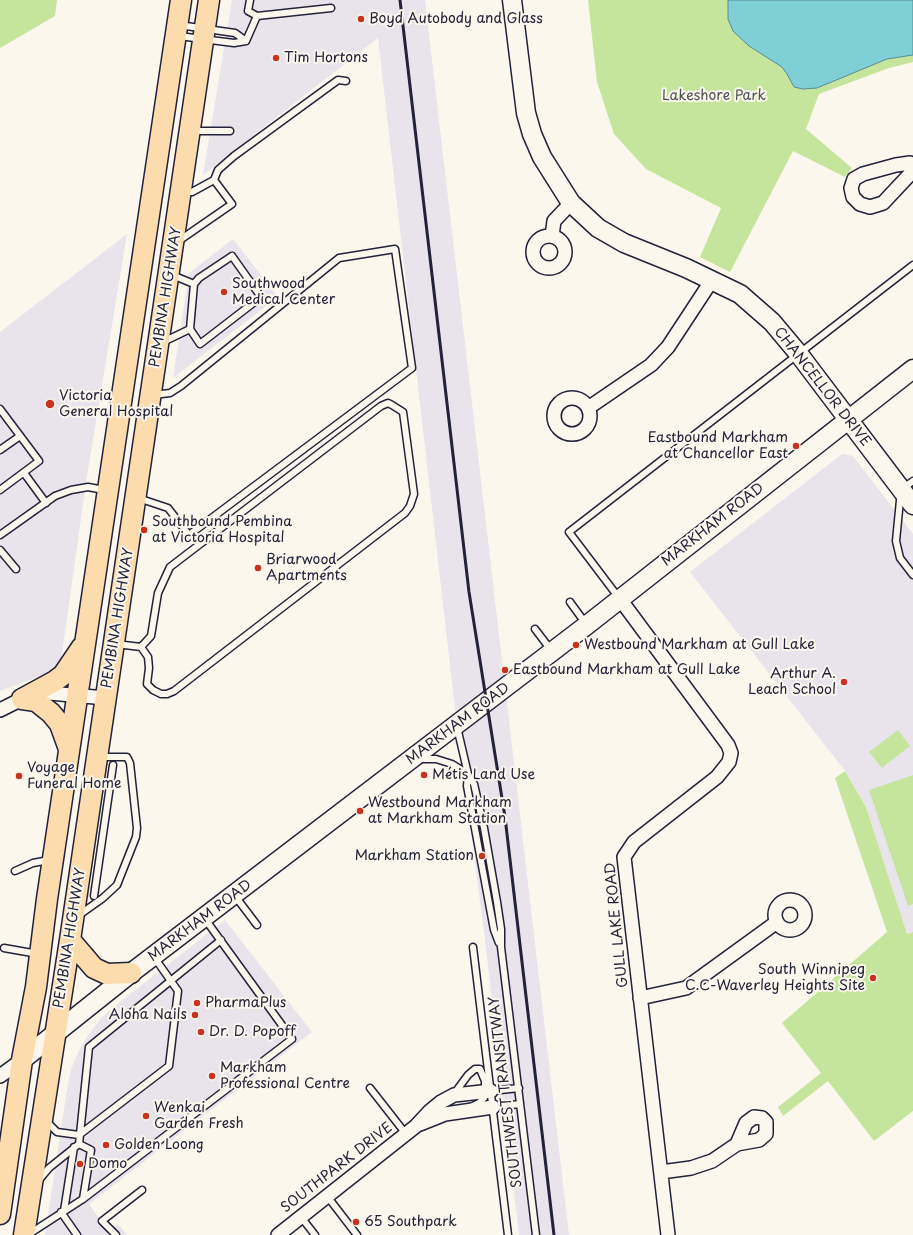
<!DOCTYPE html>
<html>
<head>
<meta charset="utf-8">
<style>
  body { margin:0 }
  canvas { display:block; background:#fbf7ec }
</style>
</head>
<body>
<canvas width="913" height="1235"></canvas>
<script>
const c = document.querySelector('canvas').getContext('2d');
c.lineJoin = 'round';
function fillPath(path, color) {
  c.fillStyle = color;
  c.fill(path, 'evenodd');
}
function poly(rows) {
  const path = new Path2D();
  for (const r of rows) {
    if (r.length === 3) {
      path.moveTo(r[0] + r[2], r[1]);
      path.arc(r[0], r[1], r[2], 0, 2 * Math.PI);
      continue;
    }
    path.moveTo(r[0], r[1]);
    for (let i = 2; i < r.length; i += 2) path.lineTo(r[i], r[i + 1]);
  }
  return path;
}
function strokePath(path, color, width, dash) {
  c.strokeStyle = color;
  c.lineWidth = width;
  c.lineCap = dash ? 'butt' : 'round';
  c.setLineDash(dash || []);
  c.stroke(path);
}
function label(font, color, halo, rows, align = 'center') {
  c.font = font + ' "Playpen Sans",sans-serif';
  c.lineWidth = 4;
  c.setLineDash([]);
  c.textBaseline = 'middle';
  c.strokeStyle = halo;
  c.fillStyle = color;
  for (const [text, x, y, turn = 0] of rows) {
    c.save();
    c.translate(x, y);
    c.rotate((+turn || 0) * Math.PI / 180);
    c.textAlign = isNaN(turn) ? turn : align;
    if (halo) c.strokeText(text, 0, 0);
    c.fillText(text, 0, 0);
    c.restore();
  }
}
fillPath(poly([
  [232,0,425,0,569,1235,519,1235,484,932,454,700,378,38,203,175],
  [127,234,87,476,61,661,49,673,0,691,0,332],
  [233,239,278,297,173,378,189,273],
  [842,454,853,456,913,534,913,932,907,934,866,807,845,771,690,572],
  [225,920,312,1032,89,1204,108,1231,118,1224,127,1235,45,1235,67,1089,71,1069,79,1051,89,1034,101,1018,116,1005]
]), '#e9e4ec');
fillPath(poly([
  [0,0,57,0,55,16,0,48],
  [588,0,913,0,913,62,889,68,819,94,806,129,852,168,845,177,793,151,730,272,700,257,721,208,646,169,614,134,597,82],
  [898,730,910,746,882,768,869,752],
  [845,771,866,807,907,934,913,932,913,1111,874,1141,828,1081,783,1116,778,1107,821,1073,782,1023,887,932,835,778],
  [913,775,913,904,908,906,869,790]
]), '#c5e59d');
const water = poly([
  [728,0,913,0,913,55,887,59,817,88,803,89,794,87,787,74,782,67,749,46,733,31,728,19,728,0]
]);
fillPath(water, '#7ecfd6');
strokePath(water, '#598a98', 1);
const lane = poly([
  [250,0,248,11,257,16],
  [179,25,235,33,246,41],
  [179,36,234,43,246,41],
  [246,41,257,16,331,8],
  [193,131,230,131],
  [214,180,218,170,234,156,338,80,346,81],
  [177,242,232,204,214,180,192,192,183,192],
  [232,256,261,297,200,344,190,329,194,284,199,278,232,256],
  [172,275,194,284],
  [163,342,190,329],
  [0,409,39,461,0,490],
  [0,450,20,436],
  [24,473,46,503],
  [913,481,901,490,896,541,900,558,913,575],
  [138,498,168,508,189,535,412,368,395,249,339,258,181,386,170,393,153,395],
  [0,535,55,496,71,490,88,487,104,490],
  [0,550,16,569],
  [619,598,569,532,913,265],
  [570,602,586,624],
  [535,629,551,650],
  [116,644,141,647,148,657,149,668,147,684,153,690,161,694,167,694,174,691,405,513,410,506,414,494,403,412,392,405,388,403,381,406,170,567,158,593,151,636,141,647],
  [457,727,468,774,467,786,494,930,499,943],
  [421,759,436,759,452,764,468,774,474,784,484,828,497,902,501,929,501,947,536,1235],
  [15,871,33,863,49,860],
  [94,896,113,765],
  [235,896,257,925],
  [79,915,103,898,117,885,136,837,137,828,130,763,127,757,100,757],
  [473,947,508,1235],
  [4,948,38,954],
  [370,1088,406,1134],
  [491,1091,519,1088],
  [454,1094,468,1075,475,1069,480,1069,485,1081,485,1091,484,1098,479,1103,473,1106],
  [493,1107,520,1104],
  [46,1121,57,1132,79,1135,169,1066,178,991,154,957],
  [79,1144,89,1047,221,940],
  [79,1144,91,1150,83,1199],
  [38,1181,49,1168,79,1144],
  [327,1196,357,1235],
  [64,1211,74,1147],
  [61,1212,77,1235],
  [301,1217,315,1235],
  [29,1234,83,1199,292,1039,205,919],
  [116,1235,102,1221,142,1190]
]);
const street = poly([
  [913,165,910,163,896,165,863,174,854,179,851,188,853,197,860,204,870,207,883,203,913,171],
  [549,252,16],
  [552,236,554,221,571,203],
  [572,416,18],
  [588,408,651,365,668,347,712,280],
  [620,599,728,745,731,753,729,762,717,777,634,842,624,857,668,1235],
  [0,710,22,699,49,693,106,698],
  [790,915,15],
  [640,998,686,988,777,922],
  [0,1076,22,1060],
  [754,1117,762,1118,766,1122,766,1134,759,1140,737,1144,746,1123,754,1117],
  [420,1124,445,1114,493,1107],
  [661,1172,691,1168,712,1161,737,1144],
  [278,1235,416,1126,430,1111,441,1102,454,1095,491,1091]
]);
const secondary = poly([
  [512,0,526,113,532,134,542,157,571,203,598,228,624,243,686,268,740,294,772,322,798,353,913,505],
  [22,1060,131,973,587,625,913,369]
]);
const primary = poly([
  [22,699,55,681,63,675,82,647],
  [22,699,36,701,51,713,60,724,69,749],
  [70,940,94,968,107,974,131,973],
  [0,1214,22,1060,36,987,47,899,181,0],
  [24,1235,70,940,209,0]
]);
strokePath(lane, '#22223b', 9);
strokePath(street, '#22223b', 16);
strokePath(secondary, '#22223b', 21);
strokePath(primary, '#22223b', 23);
strokePath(lane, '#fbf7ec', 6);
strokePath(street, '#fbf7ec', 13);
strokePath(secondary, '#fbf7ec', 18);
strokePath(primary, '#fcdcac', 20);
strokePath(poly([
  [400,0,469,592,505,817,554,1235]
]), '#22223b', 3);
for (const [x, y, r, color] of [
  [361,19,4,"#c8321e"],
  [276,58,4,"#c8321e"],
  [224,292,4,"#c8321e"],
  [50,404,5,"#c8321e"],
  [796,446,4,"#c8321e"],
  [144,530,4,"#c8321e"],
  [258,568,4,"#c8321e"],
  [576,645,4,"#c8321e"],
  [505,670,4,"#c8321e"],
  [844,682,4,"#c8321e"],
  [424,775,4,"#c8321e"],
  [19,776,4,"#c8321e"],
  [360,811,4,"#c8321e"],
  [482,856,4,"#c8321e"],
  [873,978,4,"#c8321e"],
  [197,1003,4,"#c8321e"],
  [195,1015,4,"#c8321e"],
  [201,1032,4,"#c8321e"],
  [212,1076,4,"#c8321e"],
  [146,1116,4,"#c8321e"],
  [106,1145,4,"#c8321e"],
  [80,1164,4,"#c8321e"],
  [356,1222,4,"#c8321e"]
]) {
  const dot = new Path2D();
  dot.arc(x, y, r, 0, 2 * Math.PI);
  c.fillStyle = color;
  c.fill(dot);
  strokePath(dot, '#fbf7ec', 1.5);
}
label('14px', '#22223b', '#fbf7ec', [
  ["Boyd Autobody and Glass",369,19],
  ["Tim Hortons",284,58],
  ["Southwood",232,284],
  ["Medical Center",232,300],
  ["Victoria",59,396],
  ["General Hospital",59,412],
  ["Eastbound Markham",788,438,"right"],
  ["at Chancellor East",788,454,"right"],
  ["Southbound Pembina",152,522],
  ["at Victoria Hospital",152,538],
  ["Briarwood",266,560],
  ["Apartments",266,576],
  ["Westbound Markham at Gull Lake",584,645],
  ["Eastbound Markham at Gull Lake",513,670],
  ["Arthur A.",836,674,"right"],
  ["Leach School",836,690,"right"],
  ["Voyage",27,768],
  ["Funeral Home",27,784],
  ["Métis Land Use",432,775],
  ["Westbound Markham",368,803],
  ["at Markham Station",368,819],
  ["Markham Station",474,856,"right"],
  ["South Winnipeg",865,970,"right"],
  ["C.C-Waverley Heights Site",865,986,"right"],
  ["PharmaPlus",205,1003],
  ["Aloha Nails",187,1015,"right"],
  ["Dr. D. Popoff",209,1032],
  ["Markham",220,1068],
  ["Professional Centre",220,1084],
  ["Wenkai",154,1108],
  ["Garden Fresh",154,1124],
  ["Golden Loong",114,1145],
  ["Domo",88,1164],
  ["65 Southpark",364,1222]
], 'left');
label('14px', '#4b5354', '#fbf7ec', [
  ["Lakeshore Park",714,96]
]);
label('14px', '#22223b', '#fbf7ec', [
  ["PEMBINA HIGHWAY",166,297,-81],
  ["CHANCELLOR DRIVE",822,387,52],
  ["MARKHAM ROAD",713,525,-38],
  ["PEMBINA HIGHWAY",118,618,-81],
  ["MARKHAM ROAD",458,724,-37],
  ["MARKHAM ROAD",200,921,-37],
  ["GULL LAKE ROAD",617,925,-96],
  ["PEMBINA HIGHWAY",70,938,-81],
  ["SOUTHWEST TRANSITWAY",506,1092,-97],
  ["SOUTHPARK DRIVE",337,1168,-38]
]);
</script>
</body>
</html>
